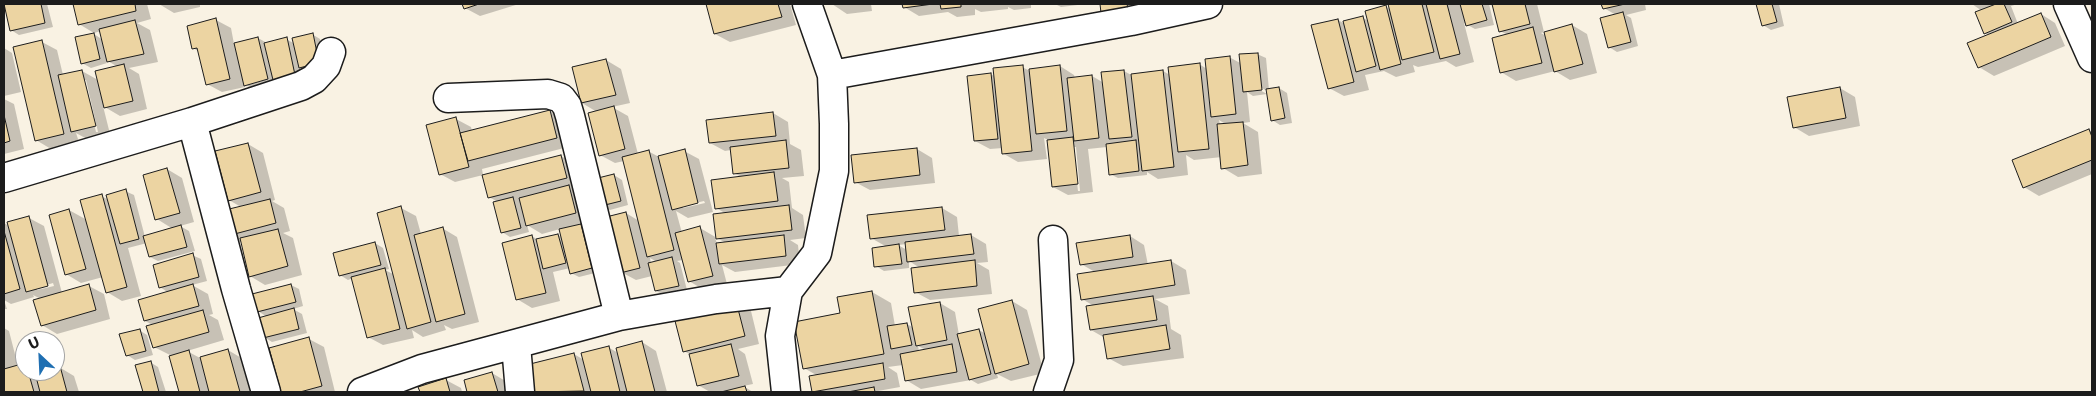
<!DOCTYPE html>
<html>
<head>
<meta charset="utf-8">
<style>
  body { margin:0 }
  #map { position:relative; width:2096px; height:396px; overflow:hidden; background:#f9f2e3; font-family:"Playpen Sans",sans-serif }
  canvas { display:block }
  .frame { position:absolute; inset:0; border:5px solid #1c1c1c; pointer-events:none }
  .north { position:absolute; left:15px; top:331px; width:50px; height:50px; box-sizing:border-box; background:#fff; border:1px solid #a4a4a4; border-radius:50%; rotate:335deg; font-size:14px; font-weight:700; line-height:20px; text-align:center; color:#1c1c1c }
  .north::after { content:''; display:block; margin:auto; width:18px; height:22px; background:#1f6fb2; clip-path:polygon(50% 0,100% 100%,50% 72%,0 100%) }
</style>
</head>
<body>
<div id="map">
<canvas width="2096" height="396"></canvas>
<div class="frame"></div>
<div class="north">U</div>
</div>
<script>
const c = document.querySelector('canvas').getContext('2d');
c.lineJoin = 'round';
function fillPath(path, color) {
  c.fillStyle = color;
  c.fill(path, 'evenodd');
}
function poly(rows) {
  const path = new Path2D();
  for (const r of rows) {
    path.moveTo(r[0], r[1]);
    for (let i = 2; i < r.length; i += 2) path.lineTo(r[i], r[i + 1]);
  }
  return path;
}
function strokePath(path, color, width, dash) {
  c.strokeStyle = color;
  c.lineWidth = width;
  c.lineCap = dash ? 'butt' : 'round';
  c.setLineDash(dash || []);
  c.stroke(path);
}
fillPath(poly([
  [5,4,47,4,53,27,19,35,11,30],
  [74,4,147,4,151,19,137,23,150,30,158,62,129,68,139,74,147,109,120,116,103,106,110,134,87,139,76,133,79,142,51,149,36,140,42,42,57,50,63,75,82,71,98,80,118,67,106,60,107,63,91,68,82,63,94,34,103,40,101,31,94,33,79,24],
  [84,80,86,80,98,132,96,132],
  [159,4,200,4,200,7,174,13],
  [464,4,519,4,480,16,465,8],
  [708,4,790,4,796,25,730,42,715,34],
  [832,4,871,4,872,11,847,14],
  [903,4,1031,4,1031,8,1014,10,1008,7,1008,9,981,12,975,9,975,15,957,17,948,12,919,16,904,7],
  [1055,4,1086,4,1061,7],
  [1101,4,1134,4,1136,13,1103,12],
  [1389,4,1489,4,1494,25,1475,29,1464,23,1474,62,1456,67,1446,61,1418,67,1413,65,1415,72,1396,77,1384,71,1365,75,1369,90,1344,96,1329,88,1338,20,1345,24,1363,18,1369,21,1386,7,1391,9],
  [1494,4,1537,4,1544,32,1541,33,1546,36,1572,25,1587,34,1597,73,1570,80,1555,71,1516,81,1501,72,1508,35,1500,31],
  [1603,4,1645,4,1646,10,1626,15,1631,18,1638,46,1617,52,1609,47,1616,15,1604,8],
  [1757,4,1779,4,1784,26,1771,30,1763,25],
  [1972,4,2018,4,2011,6,2018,24,2041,14,2055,23,2065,46,1994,76,1979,67,1989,35,1985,33,1982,11],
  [216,20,231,28,234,44,258,38,267,43,286,39,295,44,312,34,320,39,327,68,308,72,300,67,303,79,282,84,275,79,276,84,253,89,244,84,245,87,222,92,207,84,200,52,193,48],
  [4,48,12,53,21,92,4,96],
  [1257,54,1266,58,1269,90,1279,88,1287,93,1292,123,1280,125,1272,120,1267,91,1257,85,1256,88,1267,94,1253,96,1247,92,1250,122,1243,123,1258,132,1262,174,1238,177,1223,168,1222,157,1194,160,1186,155,1188,175,1158,179,1147,172,1147,175,1118,178,1110,174,1107,147,1088,149,1093,192,1068,195,1053,187,1048,140,1044,138,1047,159,1018,162,1004,154,1003,148,990,149,975,141,991,74,995,77,1022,67,1030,71,1060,66,1074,75,1075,78,1092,76,1104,83,1124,71,1133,76,1163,71,1170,75,1199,64,1207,69,1229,57,1242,64],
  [1219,120,1227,125,1220,125],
  [1073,147,1076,147,1080,191,1078,191],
  [606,60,621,69,630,103,612,107,628,116,638,154,648,151,659,157,684,151,699,159,713,212,688,218,676,211,682,233,700,228,717,238,725,213,716,208,741,177,734,173,731,150,725,151,710,143,773,113,788,122,790,144,801,150,804,176,782,178,789,182,792,208,803,215,806,238,790,240,798,245,800,264,735,272,722,265,727,284,704,290,689,281,683,260,677,261,680,263,687,290,664,295,656,291,652,276,636,280,621,272,626,213,639,221,624,161,615,163,600,155,597,112,582,103],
  [704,201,705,203,683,208,683,206],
  [715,237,726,243,717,244],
  [650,258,657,262,651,263],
  [1840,88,1855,97,1860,126,1809,136,1794,127],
  [4,99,14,104,24,149,4,154],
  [550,111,565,120,572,146,482,169,483,175,455,182,440,174,456,119,471,127,472,131],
  [2089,130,2092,132,2092,174,2039,196,2024,187],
  [248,144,263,153,275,200,272,201,284,208,290,231,283,233,293,238,302,275,265,285,250,276,242,243,229,235,241,207,229,200],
  [917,149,932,158,935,183,870,190,855,182,852,156],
  [561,156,576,165,581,187,573,189,584,195,590,221,579,224,589,230,599,272,579,277,571,273,570,268,553,272,560,301,532,308,517,299,532,236,538,240,558,235,562,237,560,229,542,234,527,225,529,232,510,237,502,232,498,202,489,197],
  [167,169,182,178,194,222,180,226,189,231,195,251,158,261,150,257,147,243,128,248,141,296,122,301,107,292,103,277,81,283,66,274,69,210,87,220,101,196,109,200,125,191,134,195,145,237,173,229,157,219],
  [614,175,622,180,628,205,610,210,602,206],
  [401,208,416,216,421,234,442,228,457,237,479,322,452,329,444,325,446,330,423,337,412,330,414,338,383,345,368,337,353,278,348,280,340,275,375,243,383,248,389,269,385,270,395,275],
  [942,208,957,217,959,236,971,235,986,244,988,262,977,263,989,270,992,294,930,300,915,292,920,268,909,261,909,268,884,271,876,266,887,247,871,238],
  [907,244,907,250,898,245],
  [29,218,44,226,62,293,89,286,104,294,110,319,57,334,42,325,41,299,33,295,34,297,11,304,4,300,7,309,4,309,4,223,9,226],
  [53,283,54,286,37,290,37,288],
  [1130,236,1144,245,1148,265,1171,261,1186,270,1190,294,1155,299,1168,306,1171,329,1181,335,1184,358,1123,366,1108,358,1105,338,1091,330,1094,306,1082,299,1095,272,1081,264],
  [192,255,201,259,207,281,192,285,208,294,213,314,209,315,218,320,224,340,187,351,200,358,228,350,243,359,252,392,180,392,170,355,154,347,153,325,145,321,169,293,160,287],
  [291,285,299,289,303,306,293,309,302,314,307,333,272,342,264,337,267,317,258,311,254,295],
  [872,292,891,303,895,326,907,324,914,328,940,303,955,312,959,335,979,330,986,334,1012,301,1027,310,1044,373,1011,381,997,374,998,378,978,384,971,380,921,389,906,380,903,365,888,367,897,373,900,387,878,391,880,392,813,391,818,376,804,368,842,314],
  [918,346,926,350,919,351],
  [736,302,751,311,759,344,738,349,745,354,753,384,743,386,753,392,710,392,698,385,691,355,684,351],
  [4,328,9,331,18,366,25,364,25,371,40,373,55,371,55,368,59,367,74,376,79,392,4,392],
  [139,330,147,335,153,355,135,360,127,355],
  [309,339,324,347,335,392,282,392,271,349],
  [642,342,656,351,667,392,534,392,527,366,574,354,584,360,608,347,618,353],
  [150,362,158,367,166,392,144,392,136,366],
  [492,373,507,382,510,392,468,392,465,381],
  [446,380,461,388,462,392,421,392,420,388]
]), '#0003');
const building = poly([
  [4,4,41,4,45,23,10,31,4,4],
  [73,4,135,4,136,11,78,25,73,4],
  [462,4,479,4,464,9,462,4],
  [706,4,778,4,782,17,714,34,706,4],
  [902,4,933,4,903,8,902,4],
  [940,4,961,4,961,7,941,9,940,4],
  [1100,4,1127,4,1128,9,1101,13,1100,4],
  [1388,4,1422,4,1434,52,1402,60,1388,4],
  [1426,4,1447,4,1460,54,1440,59,1426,4],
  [1460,4,1482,4,1487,20,1466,26,1460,4],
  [1492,4,1525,4,1530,24,1499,32,1492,4],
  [1601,4,1625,4,1603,9,1601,4],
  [1756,4,1772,4,1777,22,1762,26,1756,4],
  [1996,4,2004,4,2012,22,1984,34,1975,12,1996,4],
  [1386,5,1401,64,1380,70,1365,11,1386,5],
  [1623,12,1631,42,1608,48,1600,18,1623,12],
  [2041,13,2051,37,1978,68,1967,43,2041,13],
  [1363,16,1376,66,1356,72,1343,21,1363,16],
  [216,18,230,79,206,85,197,48,192,49,187,26,216,18],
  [1338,19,1354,82,1328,89,1311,25,1338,19],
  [135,20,144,54,107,62,99,29,135,20],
  [1572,24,1583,64,1554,72,1544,32,1572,24],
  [1533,27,1542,63,1500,73,1492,38,1533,27],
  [94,33,100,59,81,64,75,37,94,33],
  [313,33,319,63,299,68,292,38,313,33],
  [258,37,268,79,244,86,234,43,258,37],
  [287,37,295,75,273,80,264,43,287,37],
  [42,40,64,134,35,141,13,47,42,40],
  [1258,53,1262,90,1243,92,1239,54,1258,53],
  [1230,56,1236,114,1211,117,1205,59,1230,56],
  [606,59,616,95,581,103,572,67,606,59],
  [1200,63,1209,149,1178,152,1168,67,1200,63],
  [124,64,133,101,104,108,95,71,124,64],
  [1023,65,1032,151,1002,154,993,68,1023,65],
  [1060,65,1067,131,1036,134,1029,69,1060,65],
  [82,70,96,126,71,132,58,75,82,70],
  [1124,70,1132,137,1109,139,1101,72,1124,70],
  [1163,70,1174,167,1142,171,1131,74,1163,70],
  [991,73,998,139,974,141,967,76,991,73],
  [1092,75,1099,138,1074,141,1067,78,1092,75],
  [1279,87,1285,118,1271,121,1266,89,1279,87],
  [1840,87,1846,118,1793,128,1787,97,1840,87],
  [614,106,625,149,599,156,588,113,614,106],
  [550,110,557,138,468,161,460,133,550,110],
  [773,112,776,136,709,143,706,120,773,112],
  [4,115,10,141,4,143,4,115],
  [456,117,469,167,439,175,426,125,456,117],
  [1243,122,1248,165,1221,169,1217,124,1243,122],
  [2089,129,2092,137,2092,160,2023,188,2012,160,2089,129],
  [1073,137,1078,184,1052,187,1047,140,1073,137],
  [786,140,789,168,733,174,730,147,786,140],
  [1136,140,1139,171,1109,175,1106,144,1136,140],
  [248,143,261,192,228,201,215,151,248,143],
  [917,148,920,175,854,183,851,155,917,148],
  [685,149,698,203,672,210,658,156,685,149],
  [649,150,674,250,647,257,622,157,649,150],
  [561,155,567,178,488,198,482,175,561,155],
  [167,168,180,213,155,220,143,175,167,168],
  [774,172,778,201,715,209,711,180,774,172],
  [614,174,621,201,601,206,594,179,614,174],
  [569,185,576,213,526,226,519,198,569,185],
  [126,189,139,239,120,244,106,195,126,189],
  [102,194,127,287,106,293,80,200,102,194],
  [513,197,521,228,501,233,493,202,513,197],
  [270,199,276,223,227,236,221,211,270,199],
  [789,205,792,230,716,239,713,214,789,205],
  [401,206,431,322,407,329,377,213,401,206],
  [942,207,945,230,870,239,867,215,942,207],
  [69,209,86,269,65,275,49,215,69,209],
  [626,212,640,268,620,273,606,217,626,212],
  [29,216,48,286,26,292,7,222,29,216],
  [581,224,592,268,570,274,559,229,581,224],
  [181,225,187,247,149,257,143,236,181,225],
  [700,226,713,276,688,282,675,233,700,226],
  [443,227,465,314,436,322,414,235,443,227],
  [278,229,288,266,249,277,240,238,278,229],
  [4,231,20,289,4,294,4,231],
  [558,234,566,263,543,269,536,239,558,234],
  [971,234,974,254,907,262,905,242,971,234],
  [532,235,546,293,516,300,502,243,532,235],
  [784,235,786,256,719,264,716,243,784,235],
  [1130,235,1133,257,1080,265,1076,243,1130,235],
  [375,242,381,265,339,276,333,253,375,242],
  [899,244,902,264,874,267,872,248,899,244],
  [193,253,199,277,159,288,153,265,193,253],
  [672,257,679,286,655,291,648,263,672,257],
  [975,260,977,286,914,293,911,268,975,260],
  [1171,260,1175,285,1081,300,1077,274,1171,260],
  [385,268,400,329,367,338,351,277,385,268],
  [89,284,96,310,41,326,33,300,89,284],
  [193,284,199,306,144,321,138,300,193,284],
  [291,284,296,302,257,312,252,294,291,284],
  [872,291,884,354,803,369,794,322,840,313,837,297,872,291],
  [1153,296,1157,320,1090,330,1086,306,1153,296],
  [1012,300,1029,364,995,374,978,309,1012,300],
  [736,301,745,336,683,352,674,317,736,301],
  [940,302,947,340,916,346,908,307,940,302],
  [294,308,299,329,263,338,258,318,294,308],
  [203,310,209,332,153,348,146,326,203,310],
  [907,323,912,345,891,349,887,326,907,323],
  [1166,325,1170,349,1107,359,1103,335,1166,325],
  [140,329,146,351,126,356,119,334,140,329],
  [979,329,991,374,969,380,957,334,979,329],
  [309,337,322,386,300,392,281,392,269,348,309,337],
  [642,341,655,392,627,392,616,348,642,341],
  [731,344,739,376,697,386,689,354,731,344],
  [952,344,957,372,905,381,900,354,952,344],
  [609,346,620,392,591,392,581,353,609,346],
  [228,349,240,392,209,392,200,357,228,349],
  [189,350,200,392,179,392,169,356,189,350],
  [574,353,584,391,532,392,526,365,574,353],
  [151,361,159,392,143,392,135,365,151,361],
  [25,363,25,371,28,371,34,392,4,392,4,369,25,363],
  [883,363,885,379,812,392,809,376,883,363],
  [60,366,67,392,40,392,35,373,55,371,55,367,60,366],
  [492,372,498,392,467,392,464,380,492,372],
  [446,378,450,392,420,392,418,387,446,378],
  [745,386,747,392,721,392,745,386],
  [874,387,875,392,848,392,874,387]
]);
fillPath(building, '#ecd4a2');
strokePath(building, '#1c1c1c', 1);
const minor = poly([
  [807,4,832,75],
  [2068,4,2092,58],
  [448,98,548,94,561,98,567,106,570,116,619,316],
  [192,122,236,289,266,392],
  [4,178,192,122,301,86,314,79,326,66,331,52],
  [516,345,520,392],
  [362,392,422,369,619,316,716,299,788,291],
  [786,392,780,336,788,291,817,253,834,171,834,124,832,75,1131,21,1208,4],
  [1048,392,1059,360,1053,240]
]);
strokePath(minor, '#1c1c1c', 31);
strokePath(minor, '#fff', 28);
</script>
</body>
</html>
